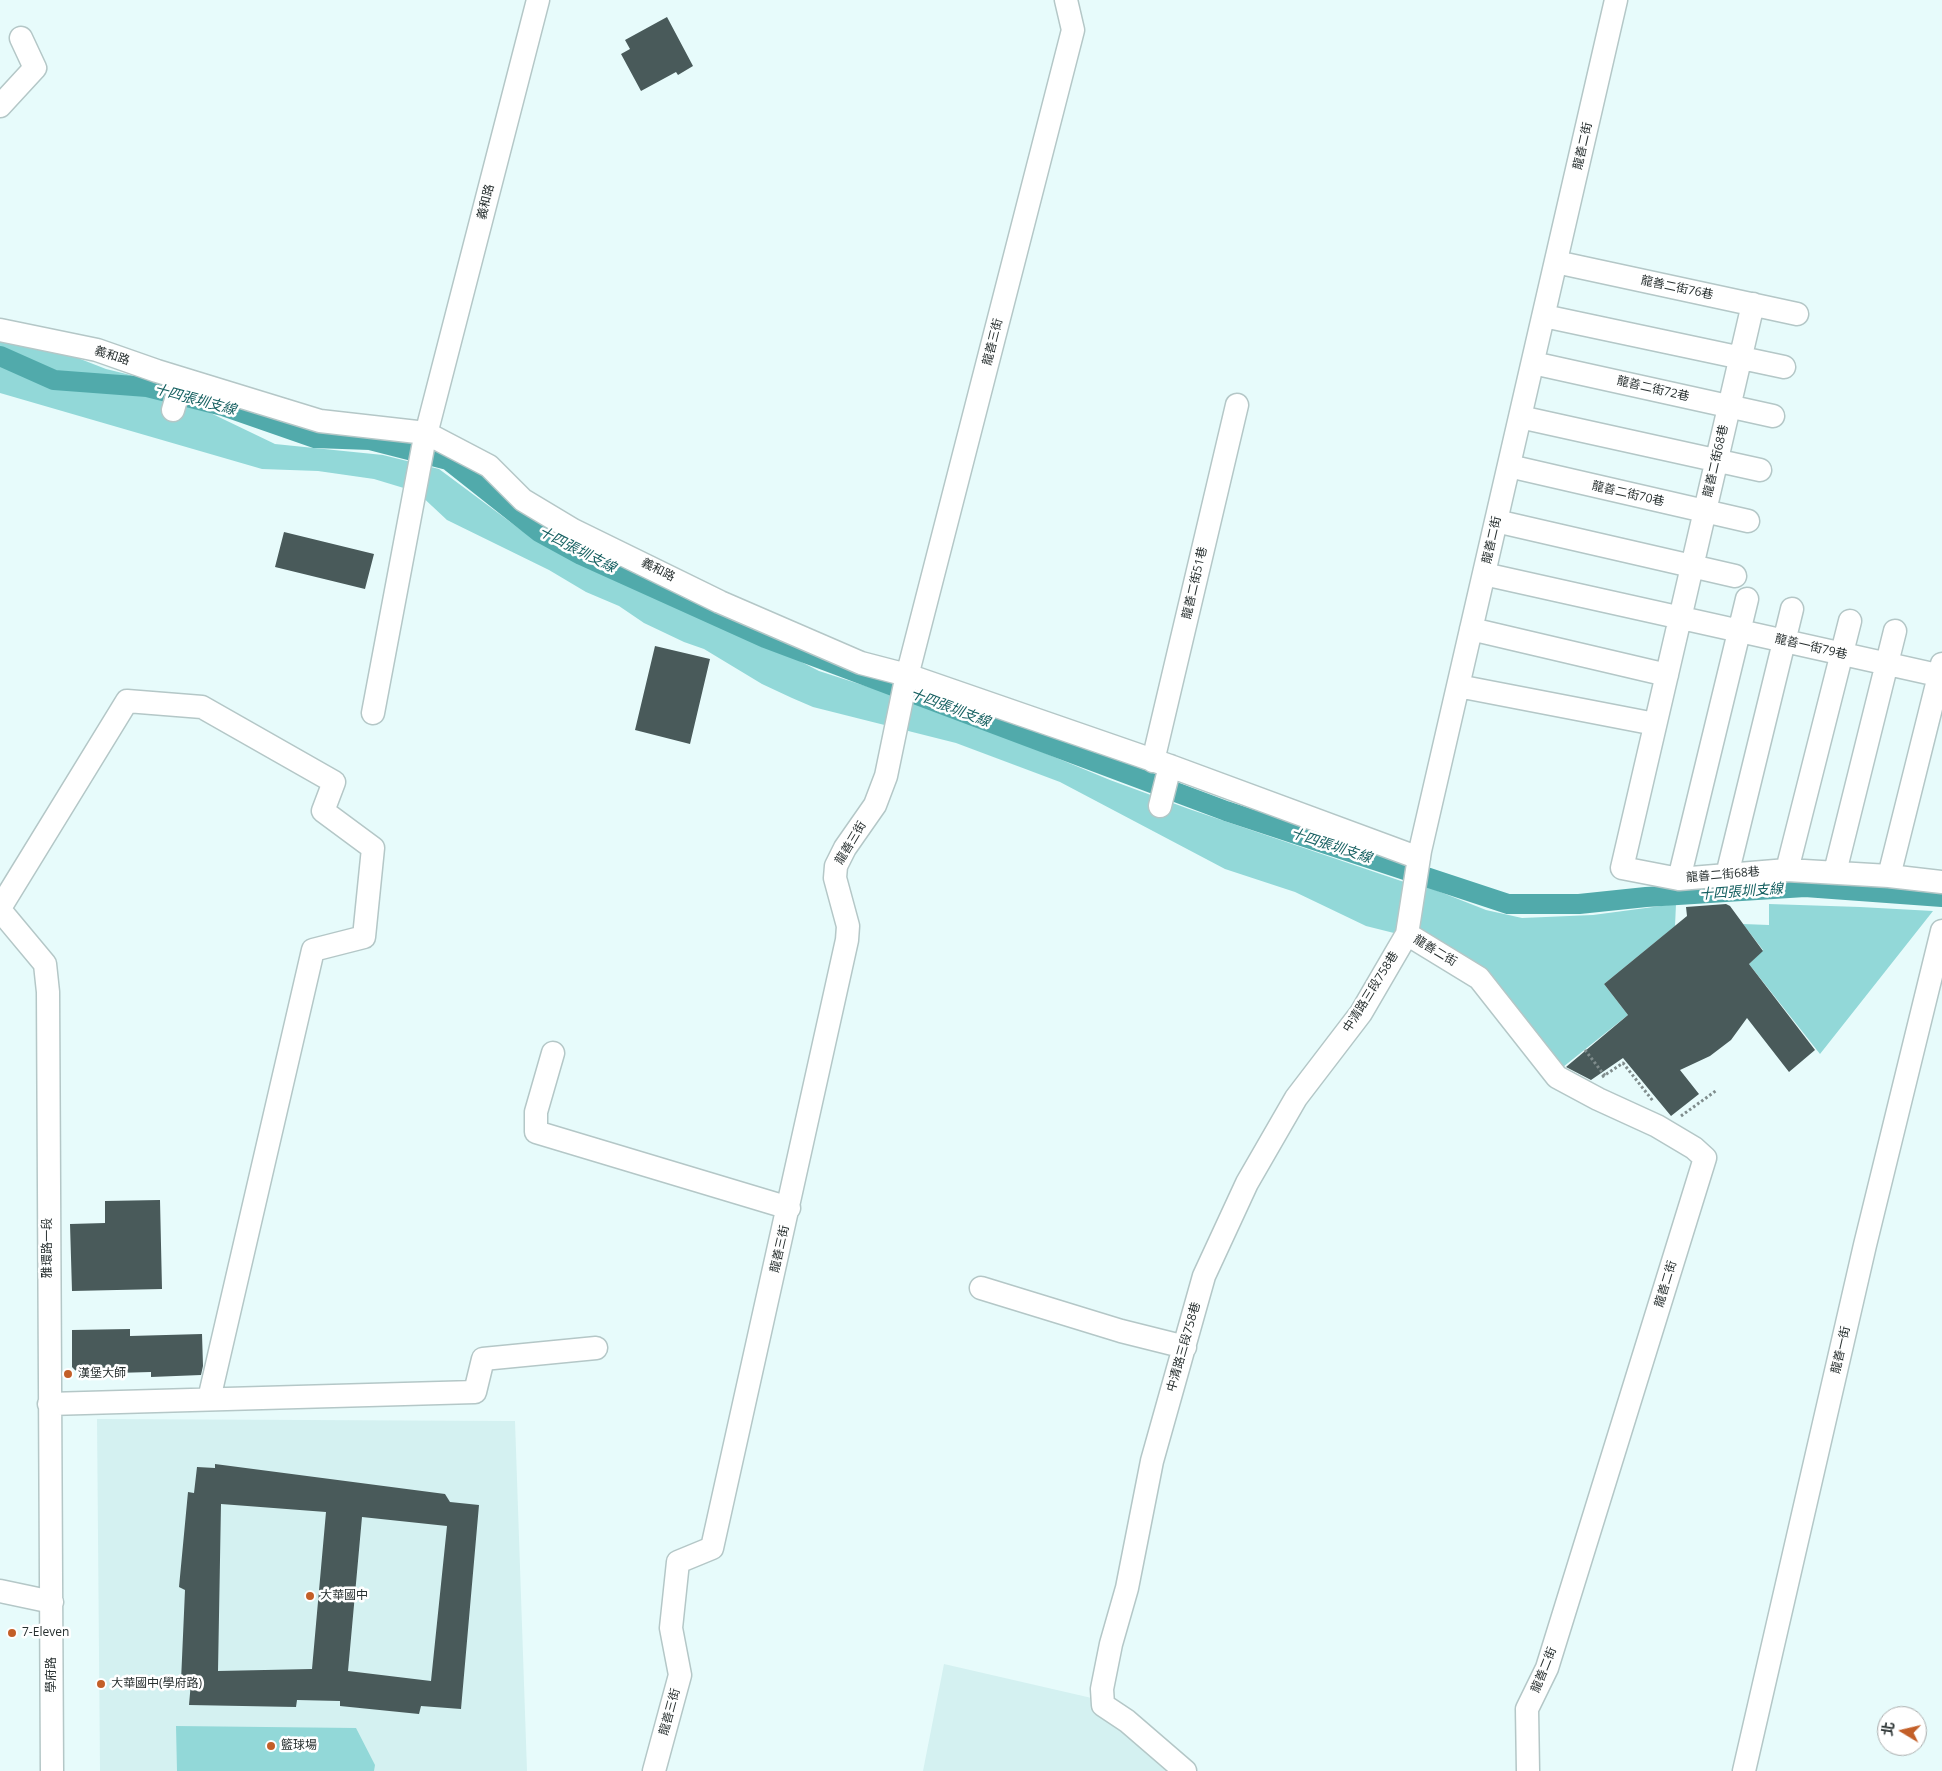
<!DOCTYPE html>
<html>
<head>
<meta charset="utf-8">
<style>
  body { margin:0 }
  #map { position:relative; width:1942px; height:1771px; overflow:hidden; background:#e7fbfb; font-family:"Open Sans","Noto Sans TC",sans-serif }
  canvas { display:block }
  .north { position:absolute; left:1877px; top:1706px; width:50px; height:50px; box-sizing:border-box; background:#fff; border:1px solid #a9acac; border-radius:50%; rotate:279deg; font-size:14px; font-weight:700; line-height:20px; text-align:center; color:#272f2f }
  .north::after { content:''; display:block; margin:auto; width:18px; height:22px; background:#c35f28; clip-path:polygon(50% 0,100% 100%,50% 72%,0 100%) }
</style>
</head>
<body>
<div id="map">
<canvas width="1942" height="1771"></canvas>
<div class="north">北</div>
</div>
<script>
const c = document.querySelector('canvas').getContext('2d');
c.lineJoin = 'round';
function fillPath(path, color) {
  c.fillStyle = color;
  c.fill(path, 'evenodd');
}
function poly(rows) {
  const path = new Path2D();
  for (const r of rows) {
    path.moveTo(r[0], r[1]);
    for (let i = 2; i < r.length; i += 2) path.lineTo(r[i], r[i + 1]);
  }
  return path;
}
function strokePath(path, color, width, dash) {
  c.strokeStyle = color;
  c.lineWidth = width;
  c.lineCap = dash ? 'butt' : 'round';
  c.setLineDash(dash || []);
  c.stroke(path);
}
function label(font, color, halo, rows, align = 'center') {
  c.font = font + ' "Open Sans","Noto Sans TC",sans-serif';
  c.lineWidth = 5;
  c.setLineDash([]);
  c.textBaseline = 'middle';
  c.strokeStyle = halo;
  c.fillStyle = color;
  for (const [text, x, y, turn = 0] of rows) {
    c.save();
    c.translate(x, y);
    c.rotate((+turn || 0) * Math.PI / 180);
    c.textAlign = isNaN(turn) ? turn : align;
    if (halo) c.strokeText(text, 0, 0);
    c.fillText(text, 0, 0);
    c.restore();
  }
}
fillPath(poly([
  [97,1419,515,1421,527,1771,100,1771],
  [944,1664,1096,1699,1169,1771,923,1771]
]), '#d4f1f1');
fillPath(poly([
  [0,334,47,346,106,369,155,381,200,397,198,407,275,444,383,455,439,469,521,530,555,551,770,646,819,671,943,711,1110,780,1189,809,1410,884,1402,935,1366,926,1295,892,1225,869,1060,782,956,743,813,707,792,698,762,684,704,649,684,642,644,623,619,606,586,592,549,570,447,520,417,492,374,479,318,471,262,469,0,393],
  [1420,884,1486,910,1522,918,1593,915,1676,904,1675,926,1604,984,1628,1015,1563,1067,1482,973,1412,931],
  [1769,904,1860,907,1933,911,1820,1054,1749,964,1763,950,1743,924,1769,925],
  [176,1726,356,1728,375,1765,374,1771,177,1771]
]), '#92d8d8');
strokePath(poly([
  [0,356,54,380,147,387,223,406,315,438,370,440,448,460,539,532,581,555,765,638,1226,811,1508,904,1579,904,1646,897,1805,887,1942,897]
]), '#51aaab', 20);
fillPath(poly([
  [667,17,693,66,678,75,676,72,641,91,621,54,630,49,625,40],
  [284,532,374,554,365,589,275,567],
  [655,646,710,659,690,744,635,730],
  [1726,904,1730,906,1763,951,1749,964,1815,1050,1789,1072,1747,1018,1731,1040,1710,1056,1680,1070,1699,1094,1671,1116,1623,1058,1591,1080,1566,1067,1628,1015,1604,984,1687,916,1686,907],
  [160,1200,162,1289,72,1291,70,1224,105,1223,105,1201],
  [130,1329,130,1336,202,1334,203,1366,201,1375,151,1377,151,1372,79,1374,72,1367,72,1330],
  [215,1464,445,1494,450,1502,479,1505,461,1709,421,1706,419,1714,340,1706,340,1701,297,1700,296,1707,189,1705,191,1682,181,1681,185,1590,179,1587,188,1492,194,1493,197,1467,215,1468],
  [221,1504,326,1512,312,1669,218,1671],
  [362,1517,447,1526,431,1681,348,1671]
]), '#495a5a');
const minor = poly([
  [0,106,35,68,21,38],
  [1556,262,1797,314],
  [1753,304,1622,868,1679,879,1787,870,1889,876,1942,882],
  [1544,316,1784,367],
  [0,330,97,350,157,371,320,421,426,433,489,466,523,500,573,530,720,602,861,663,907,675,1170,766,1419,858],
  [1533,363,1773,416],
  [173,410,182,379],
  [1520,417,1760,470],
  [1509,466,1748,521],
  [1496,521,1735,576],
  [1484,574,1942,676],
  [1471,629,1667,675],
  [1458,686,1655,724],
  [373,713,424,442,538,0],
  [1153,761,1237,405],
  [1160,806,1170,766],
  [1787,870,1850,621],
  [1835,872,1895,631],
  [1727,875,1792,609],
  [1889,876,1942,664],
  [1679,879,1747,599],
  [0,908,127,701,202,707,334,782,323,811,373,848,364,937,313,950,209,1399],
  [0,910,45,964,48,992,52,1771],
  [1407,934,1479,978,1557,1077,1598,1099,1657,1126,1694,1148,1705,1158,1547,1668,1527,1709,1528,1771],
  [553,1053,536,1112,536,1132,789,1208],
  [981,1288,1121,1331,1185,1347],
  [49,1404,475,1392,483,1359,596,1348],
  [0,1591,52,1602],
  [654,1771,680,1675,671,1628,678,1562,712,1548,847,940,848,926,835,878,836,866,845,848,875,805,886,776,905,684,1073,30,1066,0],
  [1185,1771,1127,1721,1103,1705,1102,1689,1111,1644,1127,1588,1152,1461,1204,1276,1247,1183,1296,1098,1361,1013,1407,934,1420,851,1616,0],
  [1744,1771,1865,1245,1942,931]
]);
strokePath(minor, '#b4c7c7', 25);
strokePath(poly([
  [1585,1050,1605,1076],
  [1602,1077,1623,1063,1653,1101],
  [1681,1116,1717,1090]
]), '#7f8c8c', 3, [2.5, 2.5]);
strokePath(minor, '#fff', 22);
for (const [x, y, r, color] of [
  [68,1374,5,"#c35f28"],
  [310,1596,5,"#c35f28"],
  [12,1633,5,"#c35f28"],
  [101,1684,5,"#c35f28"],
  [271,1746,5,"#c35f28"]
]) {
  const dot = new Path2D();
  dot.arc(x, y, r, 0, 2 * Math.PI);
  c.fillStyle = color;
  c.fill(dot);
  strokePath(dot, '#fff', 2);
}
label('12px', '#272f2f', '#fff', [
  ["龍善二街",1583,146,-77],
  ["義和路",486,202,-76],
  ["龍善二街76巷",1677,288,12],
  ["龍善三街",993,342,-76],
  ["義和路",112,356,18],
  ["龍善二街72巷",1653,389,13],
  ["龍善二街68巷",1716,461,-77],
  ["龍善二街70巷",1628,494,13],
  ["龍善二街",1492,540,-77],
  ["義和路",658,570,27],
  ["龍善二街51巷",1195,583,-77],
  ["龍善一街79巷",1811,647,13],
  ["龍善三街",851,843,-59],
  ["龍善二街68巷",1723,875,-5],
  ["龍善二街",1435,951,31],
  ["中清路三段758巷",1371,992,-58],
  ["雅環路一段",48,1248,-90],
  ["龍善三街",780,1249,-77],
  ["龍善二街",1666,1284,-73],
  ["中清路三段758巷",1184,1347,-74],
  ["龍善一街",1841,1350,-77],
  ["龍善二街",1544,1670,-68],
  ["學府路",52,1675,-90],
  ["龍善三街",670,1712,-75]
]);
label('12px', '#272f2f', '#fff', [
  ["漢堡大師",78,1374],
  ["大華國中",320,1596],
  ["7-Eleven",22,1633],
  ["大華國中(學府路)",111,1684],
  ["籃球場",281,1746]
], 'left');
label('italic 14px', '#166061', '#fff', [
  ["十四張圳支線",195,400,15],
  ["十四張圳支線",577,550,27],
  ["十四張圳支線",950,708,21],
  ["十四張圳支線",1331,846,18],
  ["十四張圳支線",1741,892,-4]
]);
</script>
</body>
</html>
